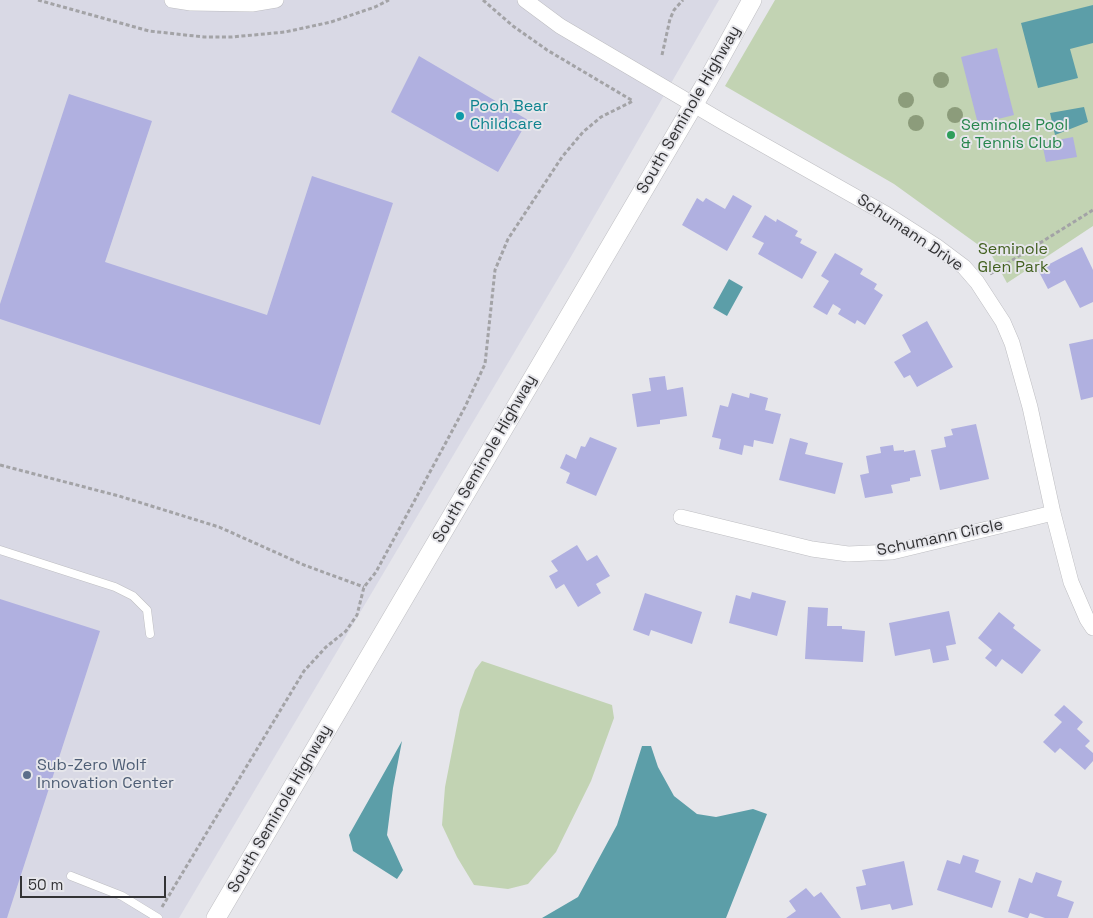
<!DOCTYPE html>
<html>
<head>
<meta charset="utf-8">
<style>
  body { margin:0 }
  #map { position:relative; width:1093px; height:918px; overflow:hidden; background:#e6e6eb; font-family:"Space Grotesk",sans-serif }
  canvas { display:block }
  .scale { position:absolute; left:20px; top:876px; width:146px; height:22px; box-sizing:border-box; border:2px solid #333335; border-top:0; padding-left:6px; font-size:15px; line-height:18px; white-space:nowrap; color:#333335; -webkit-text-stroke:4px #e6e6eb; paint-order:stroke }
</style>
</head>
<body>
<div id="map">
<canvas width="1093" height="918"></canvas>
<div class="scale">50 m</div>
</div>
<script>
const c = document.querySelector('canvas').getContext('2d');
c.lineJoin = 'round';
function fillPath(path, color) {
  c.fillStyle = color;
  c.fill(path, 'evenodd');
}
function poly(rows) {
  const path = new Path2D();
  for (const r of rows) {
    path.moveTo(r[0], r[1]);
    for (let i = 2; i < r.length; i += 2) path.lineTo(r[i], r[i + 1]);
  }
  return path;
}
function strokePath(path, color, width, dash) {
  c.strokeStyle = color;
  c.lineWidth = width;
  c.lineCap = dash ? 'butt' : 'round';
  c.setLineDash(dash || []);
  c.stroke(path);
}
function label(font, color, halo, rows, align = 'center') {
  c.font = font + ' "Space Grotesk",sans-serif';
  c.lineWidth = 4;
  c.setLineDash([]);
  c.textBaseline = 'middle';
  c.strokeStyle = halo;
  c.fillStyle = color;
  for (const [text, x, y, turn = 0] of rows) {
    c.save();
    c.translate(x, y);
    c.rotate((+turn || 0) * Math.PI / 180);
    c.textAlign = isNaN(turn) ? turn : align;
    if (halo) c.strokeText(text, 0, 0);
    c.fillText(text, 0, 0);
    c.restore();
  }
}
fillPath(poly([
  [0,0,719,0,569,260,179,918,0,918]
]), '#d9d9e5');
fillPath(poly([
  [775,0,1093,0,1093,226,1007,283,991,254,894,184,725,86],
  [482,661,612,705,614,718,591,781,556,852,528,884,508,889,474,885,457,857,442,825,445,787,460,710,475,670]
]), '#c2d3b3');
fillPath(poly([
  [1093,5,1093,43,1070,49,1078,78,1038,88,1021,23],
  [1084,107,1088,122,1055,135,1050,113],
  [729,279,743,287,727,316,713,308],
  [402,741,393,788,387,835,403,870,397,879,353,851,349,835],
  [642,746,651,746,658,767,674,796,697,814,716,817,753,809,767,814,726,918,542,918,578,897,617,825]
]), '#5c9ea8');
fillPath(poly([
  [997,48,1014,115,978,124,961,57],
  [419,56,528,120,498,172,391,112],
  [69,94,152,121,105,262,267,315,312,176,393,203,320,425,0,319,0,304],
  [1073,137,1077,157,1046,162,1042,143],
  [733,195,752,206,727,251,682,225,697,198,703,202,706,198,725,209],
  [765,215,776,222,777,219,798,231,795,236,802,239,800,243,817,252,802,279,758,254,764,243,752,237],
  [1082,247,1093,270,1093,302,1080,308,1065,280,1048,289,1038,270],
  [835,253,863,269,860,274,877,284,874,289,883,295,865,325,857,320,855,324,838,314,841,309,833,304,827,315,813,307,829,281,821,276],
  [927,321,953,367,917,387,910,375,904,378,894,362,911,352,902,335],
  [1093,339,1093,397,1081,400,1069,344],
  [665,376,667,390,683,387,687,416,660,420,660,424,637,427,632,394,651,391,649,378],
  [732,393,749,398,750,393,768,398,765,410,781,414,773,444,754,440,753,447,744,445,742,455,719,449,721,439,712,437,720,405,728,407],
  [976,424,989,479,940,490,931,450,946,447,944,437,953,435,951,429],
  [590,437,617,448,596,496,566,483,570,473,560,468,566,454,576,459,581,446,585,447],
  [790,438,808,443,805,454,843,463,835,494,779,480],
  [893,445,894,451,904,450,904,452,915,450,921,476,910,478,910,481,891,485,893,493,865,498,860,475,869,473,866,456,881,453,880,447],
  [577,545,587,561,597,555,610,576,596,584,601,593,578,607,564,584,556,589,549,576,558,571,551,561],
  [752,592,786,601,777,636,729,623,736,595,750,599],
  [645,593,702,612,692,644,651,630,649,636,633,630],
  [0,599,100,631,7,918,0,918],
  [808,607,828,608,827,626,842,626,842,629,865,631,863,662,805,659],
  [949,611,956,644,946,646,949,660,933,663,930,649,895,656,889,623],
  [999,612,1015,625,1013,628,1041,650,1022,674,1002,659,996,667,985,658,992,650,978,638],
  [1064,705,1083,722,1077,729,1090,741,1085,746,1093,753,1093,761,1085,770,1060,748,1055,753,1043,742,1062,722,1054,715],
  [963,855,979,860,975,872,1001,881,992,908,937,890,947,860,960,864],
  [904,861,913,905,892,910,890,904,861,910,856,887,866,885,862,870],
  [1036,872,1062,881,1057,896,1074,902,1068,918,1045,918,1030,913,1028,918,1026,918,1008,912,1019,878,1032,883],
  [806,888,814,897,821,892,841,918,786,918,796,911,789,901]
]), '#b0b0e0');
const service = poly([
  [0,550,115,587,133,596,147,610,150,634],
  [71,876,122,896,158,918]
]);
const minor = poly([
  [172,0,191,3,252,4,276,0],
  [525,0,560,26,723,122,886,214,936,246,964,267,977,282,1003,322,1012,343,1030,407,1053,513,1071,582,1087,619,1093,628],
  [681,517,812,549,848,554,892,552,1053,513]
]);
const tertiary = poly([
  [216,918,708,80,752,0]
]);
strokePath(service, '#bebec2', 9);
strokePath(minor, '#bebec2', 16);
strokePath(tertiary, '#bebec2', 20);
strokePath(poly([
  [38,0,149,31,204,37,232,37,285,32,331,22,375,7,389,0],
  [483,0,513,26,547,50,633,101],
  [662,55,670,19,674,10,683,0],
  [990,274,1093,210],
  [0,465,119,496,219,527,304,565,364,587],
  [162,907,304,671,326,647,346,631,357,615,364,587,376,572,465,407,485,364,495,270,508,239,562,157,583,132,601,117,633,101]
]), '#a3a3a6', 3, [4, 2.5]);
strokePath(service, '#fff', 8);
strokePath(minor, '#fff', 15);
strokePath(tertiary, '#fff', 19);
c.fillStyle = '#8c9c7b';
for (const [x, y] of [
  [941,80],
  [906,100],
  [955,115],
  [916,123]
]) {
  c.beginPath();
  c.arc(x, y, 8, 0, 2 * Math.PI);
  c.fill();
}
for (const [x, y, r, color] of [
  [460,116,5,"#0f9aa8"],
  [951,135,5,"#2e9e5b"],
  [27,775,5,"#5c6f8a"]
]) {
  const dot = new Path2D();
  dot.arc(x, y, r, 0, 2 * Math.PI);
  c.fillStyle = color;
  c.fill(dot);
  strokePath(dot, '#e6e6eb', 2);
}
label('16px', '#0d838f', '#e6e6eb', [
  ["Pooh Bear",470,107],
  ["Childcare",470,125]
], 'left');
label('16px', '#333335', '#e6e6eb', [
  ["South Seminole Highway",689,110,-60],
  ["Schumann Drive",910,233,34],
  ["South Seminole Highway",485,459,-60],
  ["Schumann Circle",940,538,-12],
  ["South Seminole Highway",280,809,-60]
]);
label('16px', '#27864d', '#e6e6eb', [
  ["Seminole Pool",961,126],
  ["& Tennis Club",961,144]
], 'left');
label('16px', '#42601f', '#e6e6eb', [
  ["Seminole",1013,250],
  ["Glen Park",1013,268]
]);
label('16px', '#4e5e75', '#e6e6eb', [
  ["Sub-Zero Wolf",37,766],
  ["Innovation Center",37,784]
], 'left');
</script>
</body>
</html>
